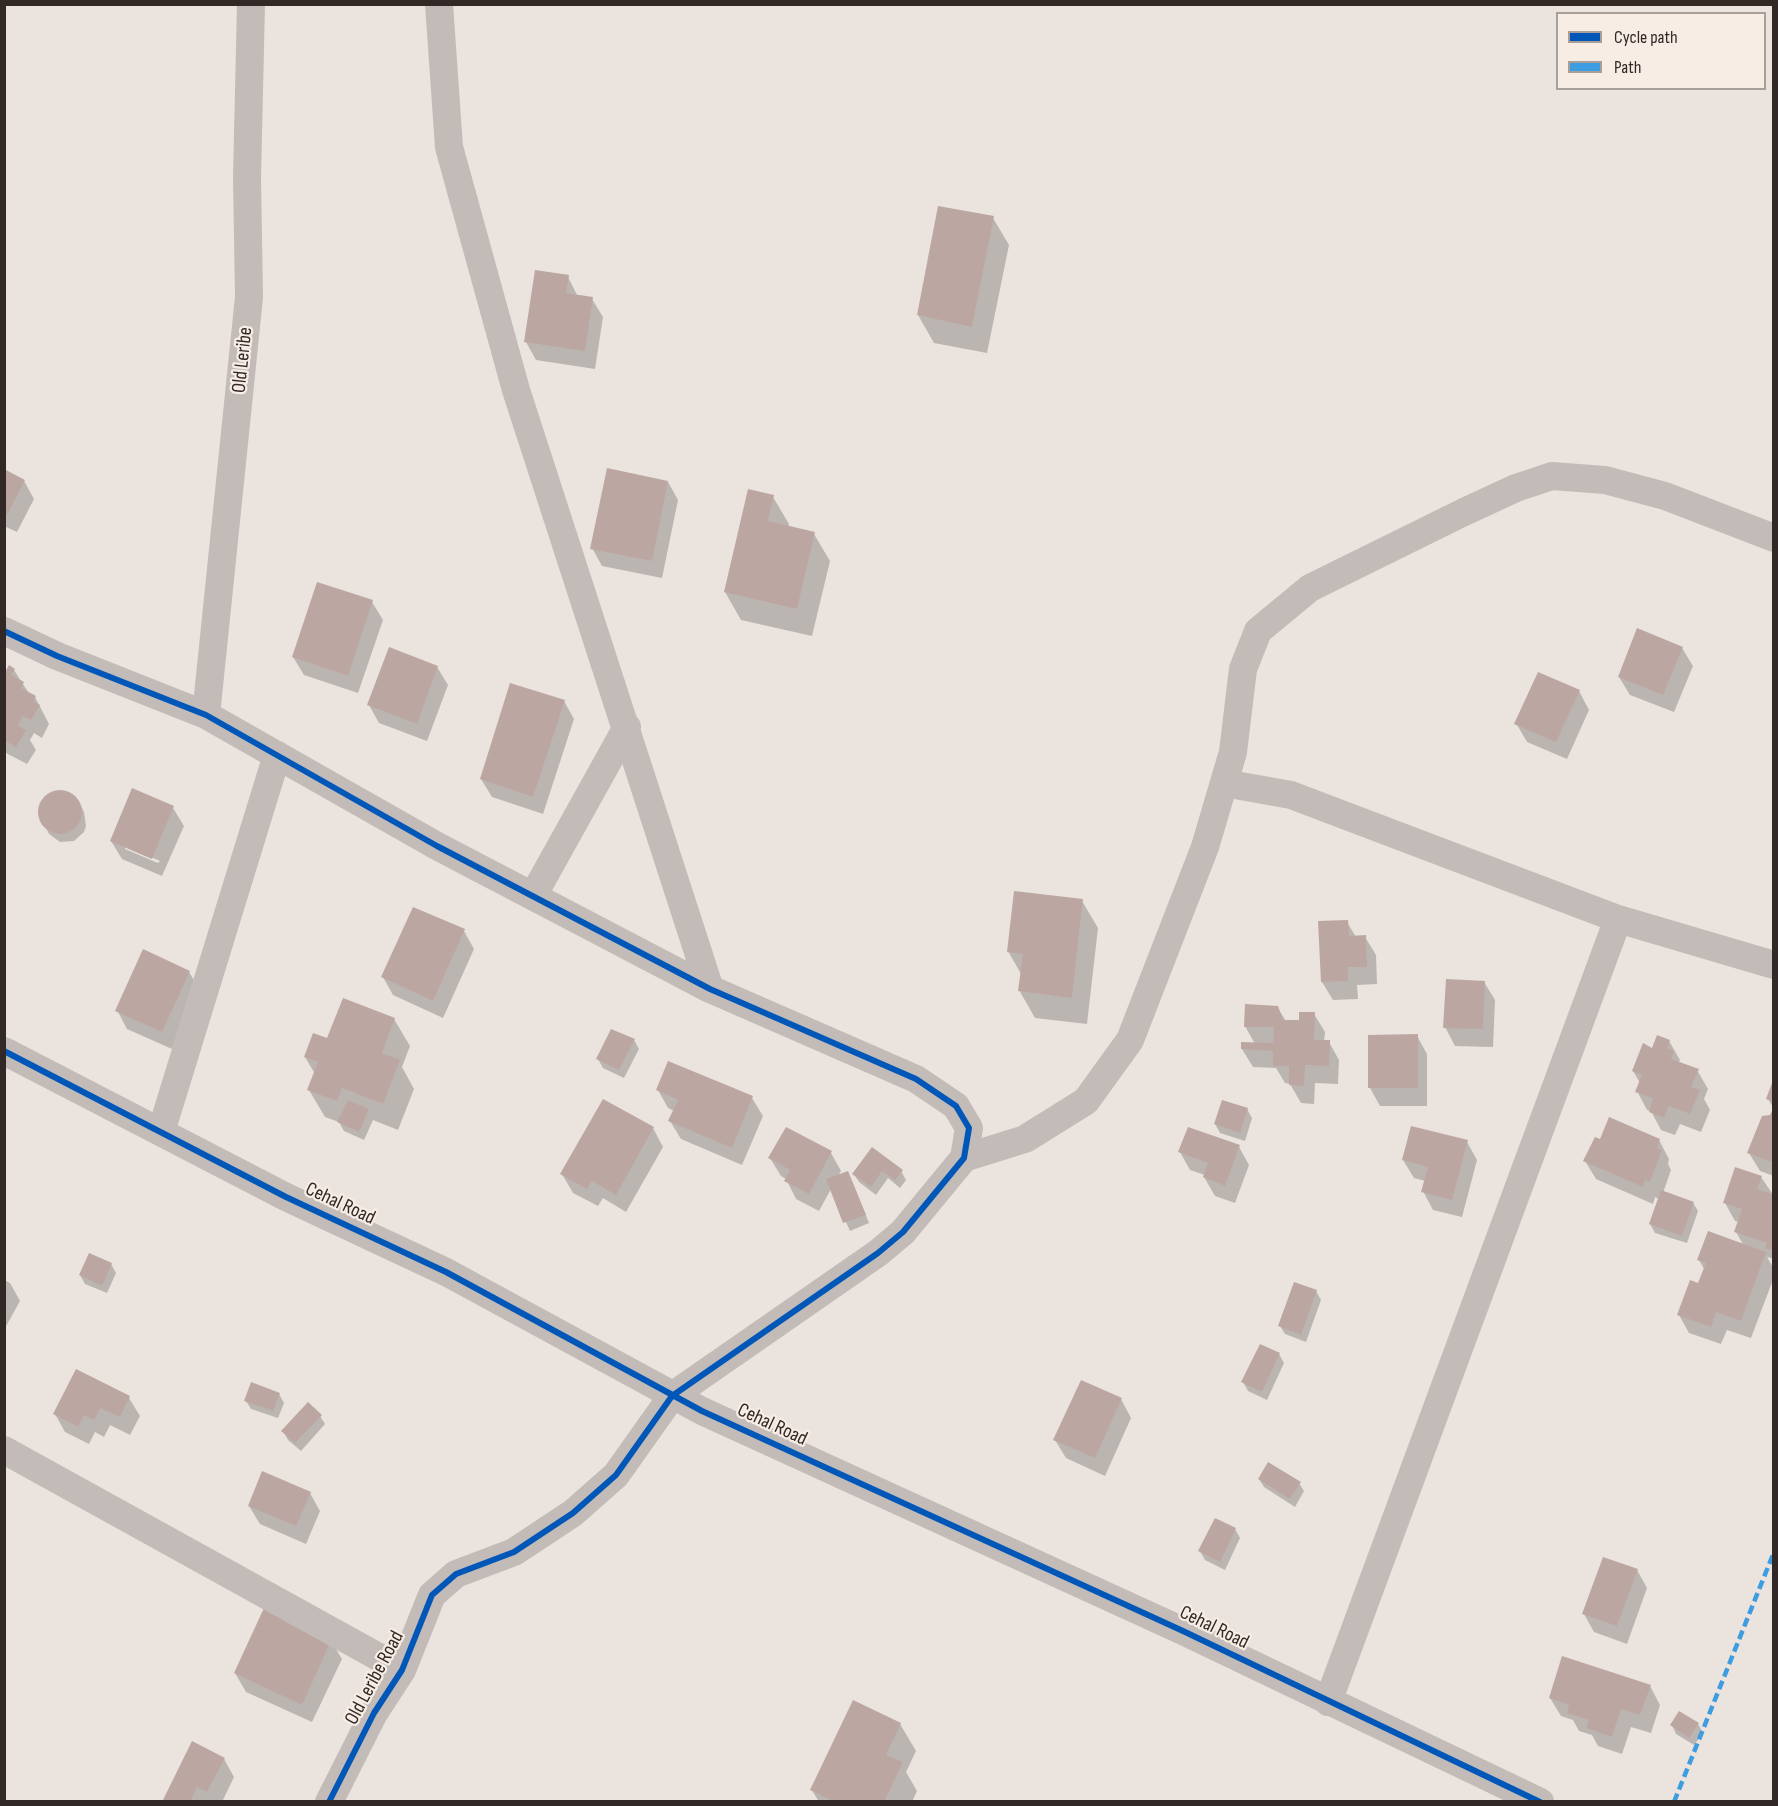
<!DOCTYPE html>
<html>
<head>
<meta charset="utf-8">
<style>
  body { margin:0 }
  #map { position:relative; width:1778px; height:1806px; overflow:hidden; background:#eae3de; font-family:"Sofia Sans Condensed",sans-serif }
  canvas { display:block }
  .frame { position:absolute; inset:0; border:6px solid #322927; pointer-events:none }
  .legend { position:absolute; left:1556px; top:12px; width:210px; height:78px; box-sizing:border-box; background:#f7ede5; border:2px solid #a89f99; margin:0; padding:8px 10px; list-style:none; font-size:18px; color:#322927 }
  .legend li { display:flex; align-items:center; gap:12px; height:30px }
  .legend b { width:30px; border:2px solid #a89f99 }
</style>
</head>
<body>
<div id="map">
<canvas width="1778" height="1806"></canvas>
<div class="frame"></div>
<ul class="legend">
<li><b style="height:8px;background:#0057b8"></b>Cycle path</li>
<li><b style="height:8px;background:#3e9ce0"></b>Path</li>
</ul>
</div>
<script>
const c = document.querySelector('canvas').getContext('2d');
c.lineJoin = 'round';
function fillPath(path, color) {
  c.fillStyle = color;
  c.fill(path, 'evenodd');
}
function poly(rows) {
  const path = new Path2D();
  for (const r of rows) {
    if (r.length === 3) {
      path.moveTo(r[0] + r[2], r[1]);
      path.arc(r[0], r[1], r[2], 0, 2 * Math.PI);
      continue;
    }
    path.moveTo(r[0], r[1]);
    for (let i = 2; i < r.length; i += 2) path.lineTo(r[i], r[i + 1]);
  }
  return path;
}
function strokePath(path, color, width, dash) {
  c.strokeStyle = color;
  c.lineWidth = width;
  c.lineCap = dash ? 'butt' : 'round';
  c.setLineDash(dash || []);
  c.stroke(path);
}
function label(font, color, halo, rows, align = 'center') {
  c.font = font + ' "Sofia Sans Condensed",sans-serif';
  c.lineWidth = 4.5;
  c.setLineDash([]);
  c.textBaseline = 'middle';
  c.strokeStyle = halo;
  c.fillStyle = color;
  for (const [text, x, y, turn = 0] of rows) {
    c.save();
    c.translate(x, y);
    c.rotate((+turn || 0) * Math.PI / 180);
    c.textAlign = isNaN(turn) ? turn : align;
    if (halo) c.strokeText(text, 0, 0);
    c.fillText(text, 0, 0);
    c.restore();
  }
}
fillPath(poly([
  [993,218,1009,245,987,353,934,343,918,315],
  [568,277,578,297,592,299,603,317,595,369,536,360,526,342],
  [4,471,24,481,34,499,17,532,4,526],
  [668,482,678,500,662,578,602,566,592,548],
  [773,497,789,524,788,528,814,534,830,561,812,636,741,620,725,592],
  [372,602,383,620,358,693,304,675,293,657],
  [1682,648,1693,666,1674,712,1630,695,1619,677],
  [437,667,448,685,427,741,379,723,369,705],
  [14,670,30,695,35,697,49,724,42,738,34,733,30,740,36,750,27,764,4,752,4,676],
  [1579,691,1589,710,1567,759,1527,742,1516,723],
  [564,701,574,719,543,814,492,797,481,779],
  [55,792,68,793,79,802,84,812,86,826,84,832,74,841,60,842,49,834,41,818,41,805,44,799],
  [173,808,184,826,162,876,122,859,111,841],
  [125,846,160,861,158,863,125,849],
  [1082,901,1098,928,1087,1024,1035,1018,1019,990,1021,974,1008,951],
  [1347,922,1356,937,1365,937,1376,955,1377,984,1357,985,1358,999,1333,1000,1322,982],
  [464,931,474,949,443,1018,393,995,383,977],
  [189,972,200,990,172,1049,127,1029,117,1010],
  [1484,982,1495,1000,1493,1047,1455,1046,1445,1027],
  [1277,1007,1286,1021,1301,1022,1314,1014,1325,1032,1324,1041,1329,1042,1339,1060,1338,1084,1315,1083,1314,1104,1301,1103,1290,1084,1285,1083,1276,1068,1253,1067,1242,1049,1255,1044,1245,1026],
  [394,1019,410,1046,402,1067,414,1089,398,1130,373,1120,364,1140,344,1131,339,1122,325,1117,309,1090,315,1074,305,1057,328,1040],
  [1369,1036,1417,1036,1427,1054,1427,1106,1380,1106,1370,1088],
  [634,1040,639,1049,624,1078,603,1068,598,1059],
  [1669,1041,1680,1060,1679,1062,1697,1070,1708,1089,1704,1099,1710,1110,1701,1132,1680,1124,1675,1135,1661,1130,1651,1111,1647,1110,1637,1091,1640,1083,1633,1071,1653,1050],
  [1774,1086,1774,1109,1768,1099],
  [658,1090,752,1098,763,1116,742,1165,681,1139,670,1121,674,1111,668,1108],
  [1247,1109,1252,1118,1245,1141,1220,1133,1215,1124],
  [1774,1111,1774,1176,1760,1171,1749,1153],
  [653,1128,663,1147,626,1212,603,1198,598,1206,573,1193,562,1174],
  [1600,1140,1659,1140,1669,1159,1668,1164,1671,1170,1663,1193,1693,1203,1698,1211,1687,1243,1655,1233,1650,1224,1659,1199,1655,1197,1653,1204,1596,1179,1585,1161],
  [1467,1142,1477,1160,1462,1217,1433,1210,1423,1191,1425,1181,1414,1178,1403,1160],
  [1239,1147,1249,1165,1235,1203,1215,1196,1204,1177,1205,1175,1190,1170,1180,1152],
  [872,1149,901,1171,906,1180,900,1188,888,1178,876,1195,859,1182,854,1174],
  [831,1153,841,1171,838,1176,848,1173,852,1181,869,1223,850,1231,831,1189,819,1211,796,1199,786,1179,781,1176,770,1158],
  [1761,1177,1774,1196,1774,1259,1767,1257,1774,1269,1774,1277,1751,1338,1727,1330,1721,1344,1689,1333,1679,1315,1699,1285,1704,1269,1699,1260,1744,1246,1736,1232,1739,1222,1735,1221,1725,1203],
  [111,1264,116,1273,107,1293,85,1284,80,1275],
  [4,1280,10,1283,20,1301,4,1330],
  [1316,1291,1321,1300,1306,1342,1285,1334,1280,1326],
  [1279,1354,1284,1363,1267,1400,1248,1391,1243,1382],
  [77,1371,129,1398,140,1416,130,1435,110,1425,104,1437,95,1432,89,1444,65,1432,55,1414],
  [279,1394,284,1403,278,1418,251,1409,246,1401],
  [1121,1399,1131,1418,1105,1476,1066,1458,1055,1440],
  [320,1416,325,1424,301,1451,288,1440,283,1431],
  [1259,1479,1299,1483,1304,1491,1295,1507,1264,1487],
  [310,1493,320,1511,306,1544,260,1524,249,1506],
  [1235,1529,1240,1538,1225,1570,1205,1560,1200,1551],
  [1637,1570,1647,1588,1627,1644,1594,1632,1584,1614],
  [331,1641,342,1659,312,1722,246,1692,235,1673],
  [1650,1686,1660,1705,1651,1733,1631,1727,1622,1754,1598,1746,1592,1735,1579,1731,1573,1720,1561,1716,1550,1698],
  [900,1724,916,1751,906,1772,917,1791,912,1802,819,1802,812,1790],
  [1698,1724,1703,1733,1694,1745,1676,1734,1672,1725],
  [224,1759,234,1777,222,1802,163,1802]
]), '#0003');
fillPath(poly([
  [938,206,994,216,972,327,917,315],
  [535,270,569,275,566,293,593,297,585,351,524,342],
  [607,468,668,481,652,561,590,549],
  [4,469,25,480,7,515,4,514],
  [748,489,774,495,768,521,815,532,797,609,724,592],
  [317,582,373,600,348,676,292,657],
  [1637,628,1683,647,1663,695,1618,677],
  [389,647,438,666,417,724,367,705],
  [9,665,15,669,11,675,24,682,21,688,36,696,33,701,40,705,31,720,23,716,18,725,26,730,16,747,4,740,4,674],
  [1538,672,1580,690,1556,742,1514,724],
  [510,683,565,700,533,797,480,779],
  [132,788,174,806,152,859,110,841],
  [60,812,22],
  [1014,891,1083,899,1072,998,1018,991,1023,954,1007,952],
  [413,907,465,929,433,1001,381,977],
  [1348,920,1349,936,1366,935,1367,967,1348,967,1348,981,1321,982,1318,921],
  [143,949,190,971,162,1032,115,1011],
  [1446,979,1485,981,1483,1029,1443,1028],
  [343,998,395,1018,382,1053,400,1060,383,1104,342,1088,337,1101,307,1090,318,1062,304,1057,313,1033,327,1038],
  [1245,1004,1278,1006,1283,1020,1299,1020,1299,1012,1315,1012,1314,1040,1330,1040,1329,1066,1305,1065,1304,1086,1289,1085,1289,1066,1273,1066,1273,1051,1241,1049,1241,1042,1273,1043,1274,1027,1244,1027],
  [611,1029,635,1039,619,1070,596,1059],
  [1418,1034,1418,1088,1368,1088,1368,1035],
  [1657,1035,1670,1040,1667,1048,1674,1051,1671,1059,1699,1069,1691,1087,1700,1090,1690,1114,1669,1106,1664,1118,1649,1112,1653,1098,1635,1092,1642,1075,1632,1071,1643,1043,1652,1048],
  [668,1061,753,1096,732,1148,668,1121,678,1100,656,1090],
  [1772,1083,1774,1084,1774,1102,1766,1099],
  [603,1099,654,1127,616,1195,592,1181,587,1189,560,1174],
  [348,1100,369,1109,359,1132,337,1122],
  [1222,1100,1248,1108,1240,1133,1214,1124],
  [1774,1107,1774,1163,1747,1153,1762,1116,1770,1115],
  [1609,1117,1660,1139,1657,1148,1662,1150,1650,1182,1645,1180,1643,1187,1583,1161,1595,1137,1600,1139],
  [1411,1126,1468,1140,1452,1200,1421,1192,1428,1167,1402,1160],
  [786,1127,832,1151,809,1194,784,1181,790,1170,768,1158],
  [1188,1127,1240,1145,1225,1186,1203,1177,1208,1163,1178,1152],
  [872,1147,903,1170,895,1180,882,1171,871,1187,852,1174],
  [1735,1167,1762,1176,1757,1189,1774,1195,1774,1251,1765,1248,1767,1243,1734,1232,1742,1209,1723,1203],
  [848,1171,866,1215,843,1223,826,1179],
  [1661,1190,1694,1202,1682,1236,1649,1224],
  [1708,1231,1766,1252,1741,1321,1716,1312,1711,1327,1677,1315,1690,1280,1698,1283,1706,1263,1697,1260],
  [89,1253,112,1263,102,1286,79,1275],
  [1294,1282,1317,1290,1301,1335,1278,1326],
  [1260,1344,1280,1353,1262,1392,1241,1382],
  [76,1369,130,1396,120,1417,100,1408,94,1420,84,1415,78,1427,53,1414],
  [1081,1380,1122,1398,1095,1458,1053,1440],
  [251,1382,280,1393,273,1411,244,1401],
  [308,1402,322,1415,295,1443,281,1431],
  [1268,1462,1301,1482,1290,1499,1258,1479],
  [262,1471,311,1492,296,1526,248,1506],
  [1215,1518,1236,1528,1220,1562,1198,1551],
  [1603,1557,1638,1569,1617,1626,1582,1614],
  [264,1608,332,1639,302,1705,234,1673],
  [1562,1656,1651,1685,1640,1715,1621,1709,1612,1737,1586,1728,1589,1720,1567,1713,1569,1705,1549,1698],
  [853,1700,901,1723,886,1755,903,1762,884,1802,835,1802,810,1790],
  [1679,1711,1699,1723,1689,1738,1670,1725],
  [192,1741,225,1758,207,1792,197,1787,190,1802,162,1802]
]), '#bca6a1');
strokePath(poly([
  [439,4,449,147,516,390,710,989],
  [4,631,57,656,206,715,437,846,710,989,916,1079,956,1106,969,1128,964,1158,903,1232,878,1253,672,1396,616,1475,573,1513,514,1552,456,1574,432,1595,402,1670,374,1713,329,1802],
  [206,715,249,297,247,178,251,4],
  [1224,783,1291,795,1618,919,1774,965],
  [533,896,627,727],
  [4,1051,286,1197,446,1272,702,1411,1183,1631,1540,1802],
  [161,1132,277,755],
  [964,1158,1025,1139,1086,1101,1130,1040,1205,847,1233,752,1243,669,1258,631,1310,588,1464,512,1516,488,1552,476,1605,480,1665,496,1774,538],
  [4,1450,402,1670],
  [1328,1702,1618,919]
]), '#c2bbb8', 28);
strokePath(poly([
  [1674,1802,1774,1552]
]), '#3e9ce0', 4.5, [9, 4.5]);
strokePath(poly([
  [4,631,57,656,206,715,437,846,710,989,916,1079,956,1106,969,1128,964,1158,903,1232,878,1253,672,1396,616,1475,573,1513,514,1552,456,1574,432,1595,402,1670,374,1713,329,1802],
  [4,1051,286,1197,446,1272,702,1411,1183,1631,1540,1802]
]), '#0057b8', 6);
label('20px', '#322927', '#f7ede5', [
  ["Old Leribe",243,360,-84],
  ["Cehal Road",340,1204,25],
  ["Cehal Road",772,1425,25],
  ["Cehal Road",1214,1628,26],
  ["Old Leribe Road",375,1678,-62]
]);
</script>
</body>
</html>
